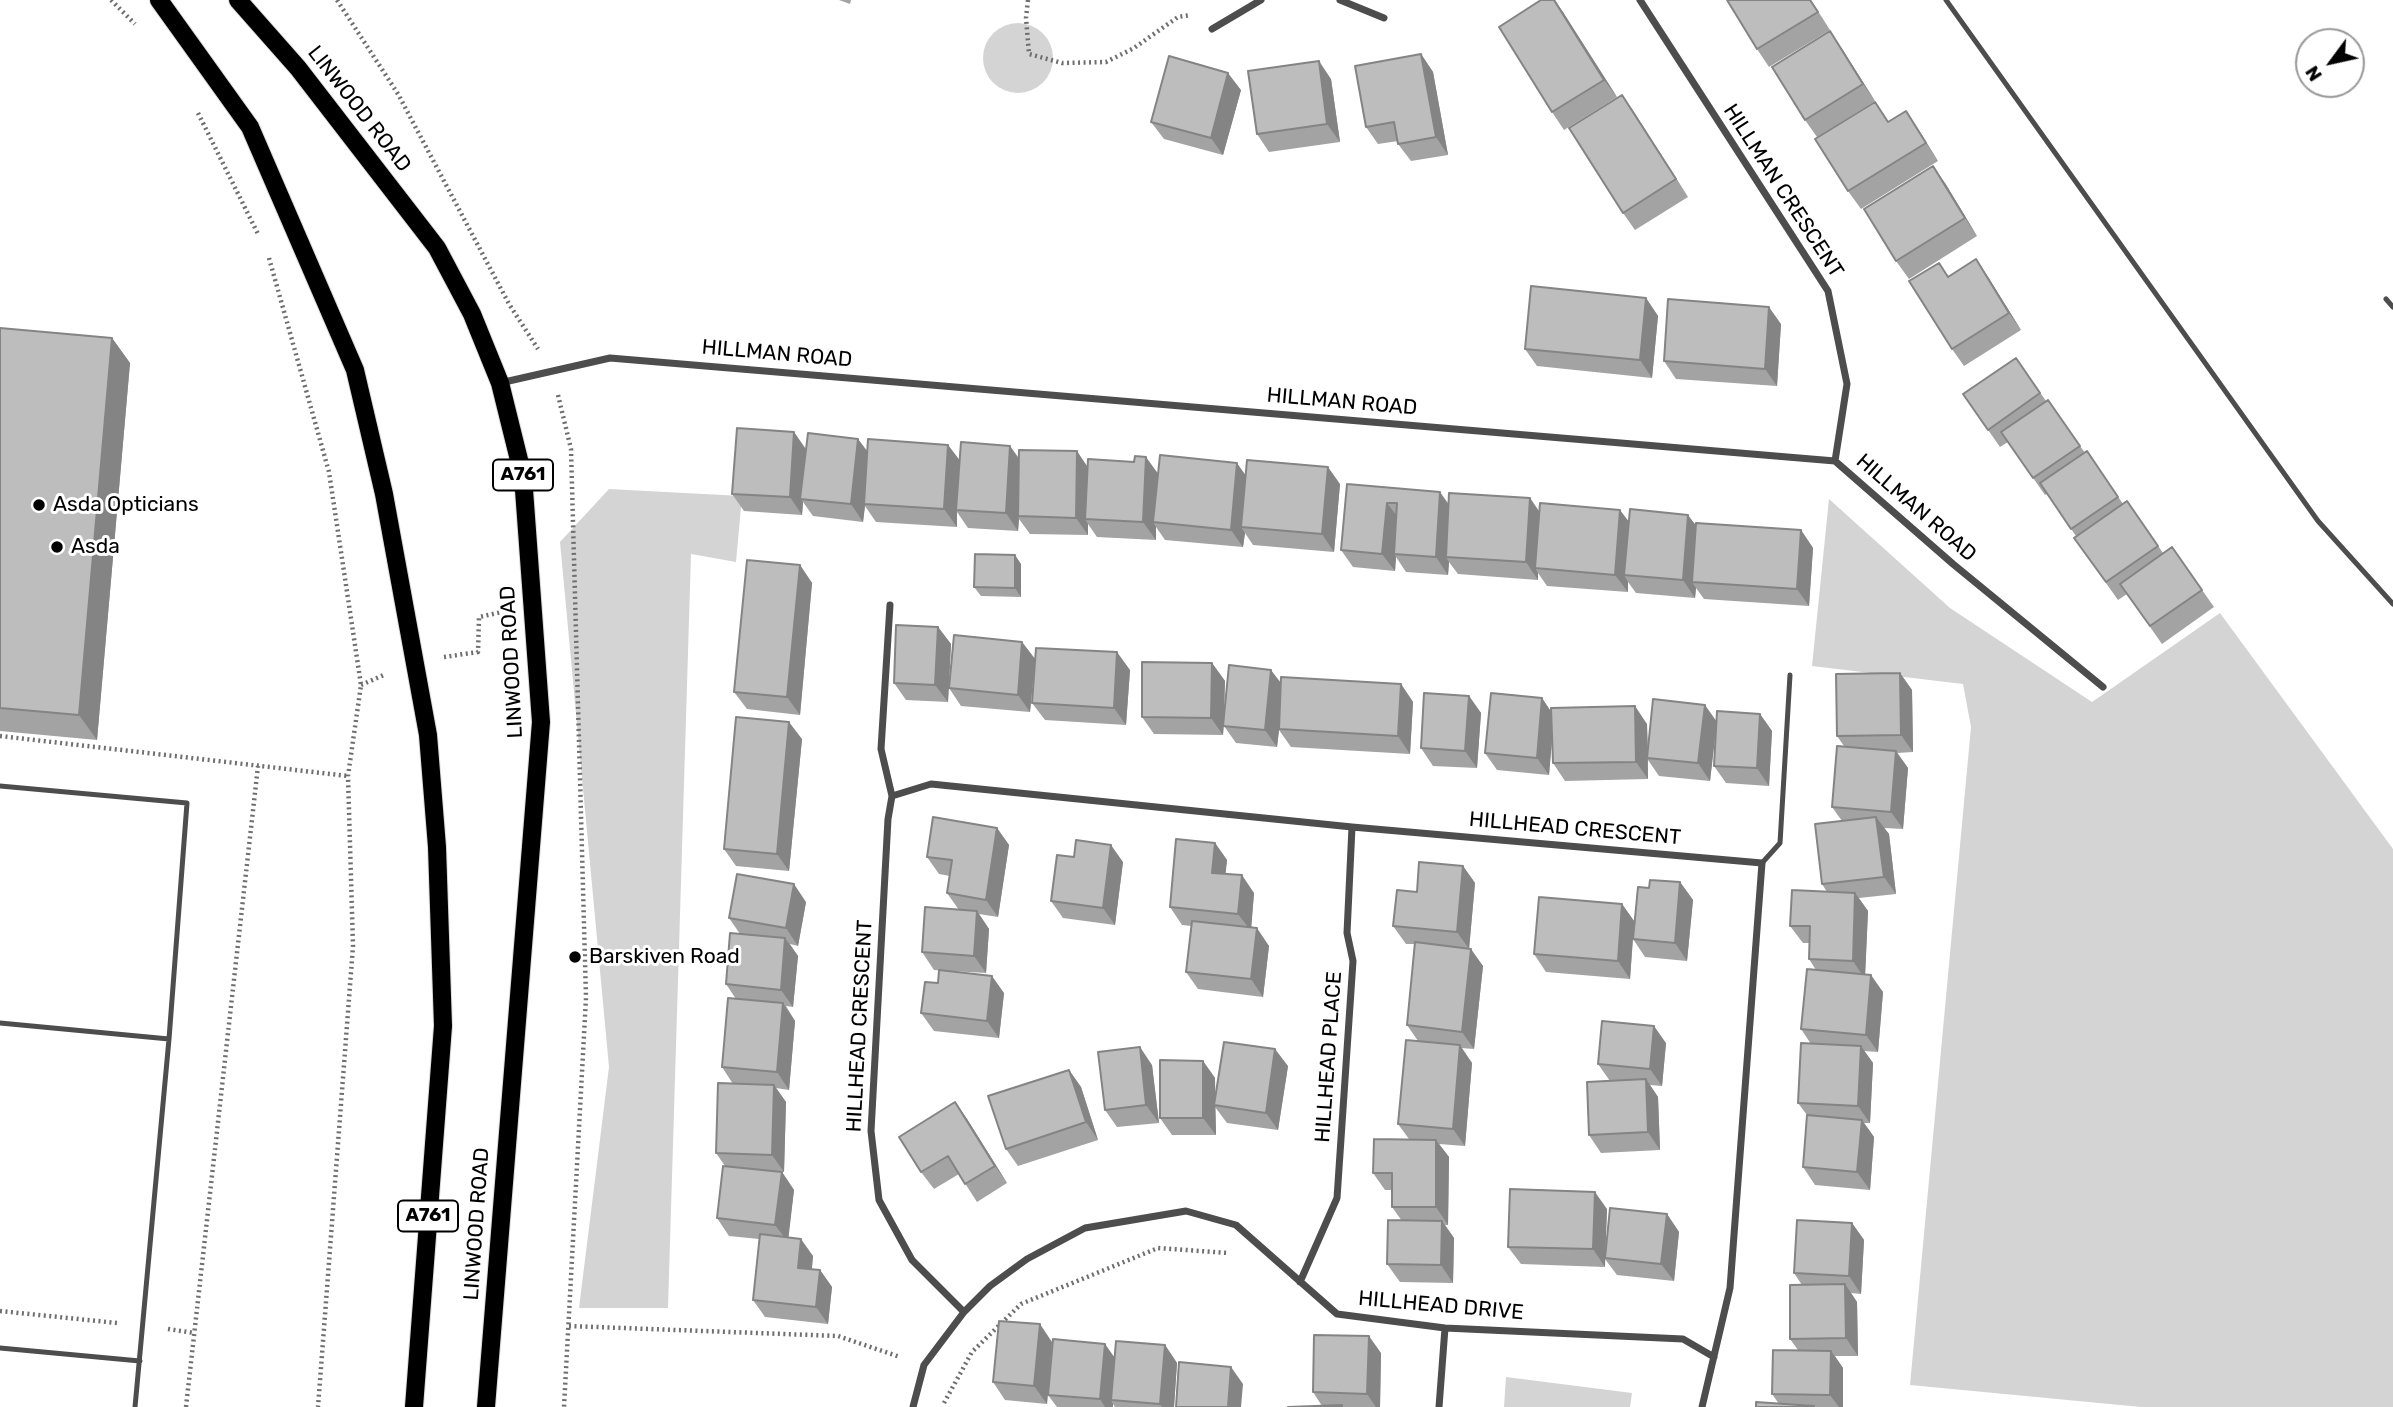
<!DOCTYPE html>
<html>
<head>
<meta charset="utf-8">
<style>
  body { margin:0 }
  #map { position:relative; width:2393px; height:1407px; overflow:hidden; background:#fff; font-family:Rubik,sans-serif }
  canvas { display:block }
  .north { position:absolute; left:2295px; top:28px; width:70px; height:70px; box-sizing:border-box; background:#fff; border:2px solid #999; border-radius:50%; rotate:237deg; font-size:19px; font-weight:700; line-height:28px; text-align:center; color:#000 }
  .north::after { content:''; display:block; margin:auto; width:24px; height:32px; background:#000; clip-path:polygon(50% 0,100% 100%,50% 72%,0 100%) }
</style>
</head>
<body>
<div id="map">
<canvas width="2393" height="1407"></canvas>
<div class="north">N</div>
</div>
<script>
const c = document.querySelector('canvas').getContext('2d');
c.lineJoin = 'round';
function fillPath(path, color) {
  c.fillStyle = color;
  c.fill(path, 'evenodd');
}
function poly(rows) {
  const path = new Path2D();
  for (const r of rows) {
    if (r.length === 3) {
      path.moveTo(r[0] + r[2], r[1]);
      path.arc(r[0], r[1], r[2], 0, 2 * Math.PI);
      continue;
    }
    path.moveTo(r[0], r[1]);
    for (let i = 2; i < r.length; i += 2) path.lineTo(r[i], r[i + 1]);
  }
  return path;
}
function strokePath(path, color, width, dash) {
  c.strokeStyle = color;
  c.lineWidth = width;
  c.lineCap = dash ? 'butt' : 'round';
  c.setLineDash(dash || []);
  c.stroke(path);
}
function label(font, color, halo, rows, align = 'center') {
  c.font = font + ' Rubik,sans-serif';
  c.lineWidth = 6;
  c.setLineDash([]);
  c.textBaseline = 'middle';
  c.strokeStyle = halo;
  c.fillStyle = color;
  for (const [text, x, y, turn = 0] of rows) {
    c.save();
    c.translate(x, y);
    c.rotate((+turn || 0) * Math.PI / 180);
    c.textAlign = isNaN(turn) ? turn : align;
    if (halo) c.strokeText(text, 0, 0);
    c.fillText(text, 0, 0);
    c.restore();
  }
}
fillPath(poly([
  [1018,58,35],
  [609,489,742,496,736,562,691,554,668,1308,579,1308,609,1067,560,542],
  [1829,499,1950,608,2092,702,2220,613,2393,849,2393,1407,2141,1407,1910,1385,1971,727,1963,684,1812,666],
  [1506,1377,1632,1393,1630,1407,1504,1407]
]), '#d4d4d4');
const primary = poly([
  [159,0,250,127,355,370,384,494,428,735,437,847,443,1026,414,1407],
  [238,0,298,68,437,248,472,314,500,383,523,476,541,722,486,1407]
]);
strokePath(primary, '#dbdbdb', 20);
strokePath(poly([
  [111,0,135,24],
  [337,0,398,94,509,304,538,349],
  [1028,0,1026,18,1029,54,1062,63,1106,62,1134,48,1178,17,1191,15],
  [198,113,258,234],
  [269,258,329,472,361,685,348,776,353,946,318,1407],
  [558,395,571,449,586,998,564,1407],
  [444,657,478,652,479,617,502,612],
  [361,685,386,674],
  [0,736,348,776],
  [0,1311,117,1323],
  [569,1326,838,1336,900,1357],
  [168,1329,194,1333],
  [944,1403,972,1352,1021,1304,1158,1248,1228,1253],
  [186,1407,258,766]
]), '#6f6f6f', 4.5, [2, 3.5]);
strokePath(poly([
  [1946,0,2318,521,2393,604],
  [2386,299,2393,307],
  [0,786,187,803,169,1039],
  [1762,863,1780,843,1790,675],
  [0,1023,169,1039,135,1407],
  [0,1348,140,1361]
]), '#4d4d4d', 5);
strokePath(poly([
  [1340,0,1384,18],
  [1640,0,1828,291,1847,384,1835,461],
  [1212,29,1261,0],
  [500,383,610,358,1835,461,1953,564,2103,687],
  [890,605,881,749,892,796,888,819,871,1131,879,1200,912,1260,964,1312],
  [892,796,931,784,1352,827,1762,863,1730,1288,1702,1407],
  [1300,1282,1337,1198,1353,961,1347,933,1352,827],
  [913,1407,924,1365,964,1312,990,1286,1027,1259,1085,1228,1186,1211,1236,1225,1337,1314,1445,1328,1683,1339,1714,1357],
  [1439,1407,1445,1328]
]), '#4d4d4d', 7);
strokePath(primary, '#000', 18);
fillPath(poly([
  [839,0,851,0,850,4],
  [1555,0,1617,97,1564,130,1552,112],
  [1811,0,1830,30,1769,67,1757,49],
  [1842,49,1875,101,1817,137,1805,120],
  [1421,54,1433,72,1448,155,1411,161,1398,144,1398,141,1378,144,1366,127],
  [1331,79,1340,142,1269,152,1257,134],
  [1241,90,1223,155,1164,139,1151,122],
  [1622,95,1688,197,1635,230,1623,213],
  [1889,122,1918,129,1938,161,1861,209,1848,191],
  [1945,183,1977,236,1909,279,1896,261],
  [1949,276,1988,277,2021,330,1964,366,1952,349],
  [1646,298,1658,316,1652,378,1537,366,1525,349],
  [1781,324,1777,386,1676,379,1664,361],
  [0,328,112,338,130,363,97,740,0,731],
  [2016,358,2046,401,2048,400,2085,453,2087,451,2123,504,2127,501,2163,553,2172,547,2214,607,2162,644,2127,594,2118,600,2074,538,2076,536,2047,494,2045,495,2008,442,2000,447,1963,394],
  [794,432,806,449,858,439,867,452,948,445,960,461,1010,446,1019,458,1158,474,1245,475,1340,484,1334,552,1253,545,1245,533,1243,547,1165,540,1156,527,1156,540,1097,537,1088,524,1088,535,1030,534,1019,519,1018,531,968,528,957,512,957,527,876,522,865,506,863,522,813,516,803,502,802,515,744,511,732,494],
  [1347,484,1449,505,1530,498,1539,511,1629,522,1801,530,1813,548,1809,606,1704,599,1696,588,1695,598,1636,593,1628,582,1628,592,1547,586,1538,573,1538,580,1458,574,1449,562,1448,575,1406,572,1396,557,1395,571,1353,567,1341,550],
  [1021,564,1021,597,981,596,974,587],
  [800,565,812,583,800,715,747,709,734,692],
  [938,627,951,644,948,702,906,700,894,683],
  [1022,642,1035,659,1030,712,961,706,949,688],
  [1212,663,1225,681,1224,721,1281,684,1401,684,1413,702,1410,754,1291,747,1279,730,1277,747,1236,743,1224,726,1223,735,1154,734,1142,717],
  [1130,670,1126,725,1045,720,1032,703],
  [1900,673,1912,690,1913,752,1897,753,1908,768,1903,829,1884,828,1889,834,1896,894,1859,898,1868,911,1865,974,1883,992,1878,1052,1864,1051,1873,1063,1870,1123,1864,1123,1874,1137,1870,1190,1815,1185,1803,1167,1807,1115,1798,1103,1811,1044,1801,1029,1816,970,1809,959,1809,943,1803,943,1790,926,1827,892,1822,884,1842,821,1832,807,1844,746,1837,736],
  [1469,696,1481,713,1477,768,1433,766,1421,748],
  [1542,698,1551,712,1647,724,1648,749,1716,722,1760,714,1772,731,1769,786,1726,783,1714,766,1715,734,1710,781,1659,776,1648,760,1648,779,1565,781,1553,763,1552,738,1549,775,1497,770,1485,753],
  [802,739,789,871,736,866,724,849],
  [997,828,1009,845,998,917,979,914,989,929,986,973,934,970,922,952,959,910,947,893,950,876,939,874,927,857],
  [1215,843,1227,860,1225,874,1254,893,1251,928,1269,946,1263,997,1198,989,1186,972,1192,926,1182,925,1170,907],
  [1074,857,1123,862,1115,925,1063,918,1051,901],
  [1463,866,1475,883,1469,949,1483,966,1474,1049,1461,1048,1472,1063,1465,1146,1439,1144,1449,1157,1448,1225,1445,1225,1454,1238,1453,1283,1400,1282,1387,1264,1402,1221,1392,1207,1392,1190,1385,1190,1373,1173,1409,1139,1398,1124,1418,1041,1407,1025,1415,944,1406,944,1393,926,1417,892],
  [1680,882,1693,900,1687,961,1645,957,1633,939,1630,979,1546,972,1534,954,1622,904,1634,921,1649,888],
  [806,902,798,946,790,944,798,956,793,1007,786,1006,795,1021,789,1090,776,1088,786,1102,784,1172,778,1172,782,1172,794,1190,788,1237,813,1256,812,1269,820,1270,832,1287,828,1324,765,1317,753,1300,759,1239,729,1236,717,1218,725,1166,716,1153,733,1084,722,1067,736,999,726,984,740,934,729,918],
  [1004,993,999,1038,934,1031,921,1013],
  [1666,1043,1662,1086,1650,1085,1658,1097,1660,1150,1601,1153,1589,1135,1610,1081,1598,1064],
  [1203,1061,1215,1078,1215,1098,1288,1066,1278,1130,1227,1123,1215,1107,1216,1135,1172,1135,1160,1118],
  [1152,1065,1159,1123,1117,1127,1105,1110],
  [1069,1070,1081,1087,1098,1140,1018,1166,1006,1149],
  [955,1102,967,1119,1007,1183,977,1202,959,1174,934,1189,921,1172],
  [1607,1209,1605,1251,1667,1214,1679,1232,1674,1281,1617,1275,1605,1259,1605,1267,1521,1264,1508,1247],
  [1852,1223,1864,1240,1861,1294,1851,1293,1857,1302,1858,1356,1835,1356,1843,1368,1843,1407,1756,1407,1779,1404,1772,1394,1798,1350,1790,1339,1802,1285,1794,1273],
  [1052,1342,1047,1404,1005,1400,993,1382],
  [1105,1344,1114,1358,1165,1345,1177,1363,1174,1407,1115,1407,1113,1404,1113,1407,1057,1407,1048,1395],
  [1381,1353,1380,1407,1288,1407,1322,1406,1313,1392]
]), '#a3a3a3');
fillPath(poly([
  [1554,0,1563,12,1617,97,1604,80],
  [1830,31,1842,49,1875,101,1863,84],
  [1421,54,1433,72,1448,155,1436,137],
  [1319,61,1331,79,1340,142,1327,124],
  [1228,73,1241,90,1223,155,1211,138],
  [1622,95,1634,112,1688,197,1676,179],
  [1906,111,1918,129,1938,161,1926,143],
  [1933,166,1945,183,1977,236,1965,218],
  [1976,259,1988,277,2021,330,2009,313],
  [1646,298,1658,316,1652,378,1640,360],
  [1769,307,1781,324,1777,386,1765,369],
  [112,338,130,363,97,740,79,715],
  [794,432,806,450,800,499,803,502,802,515,790,497],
  [858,439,871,456,863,522,851,504],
  [948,445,961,462,956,510,957,512,957,527,944,509],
  [1010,446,1022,464,1018,516,1019,519,1018,531,1006,513],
  [1077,451,1089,469,1085,519,1088,524,1088,535,1076,518],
  [1146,457,1159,475,1153,522,1156,527,1156,540,1143,522],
  [1237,463,1249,480,1241,527,1245,533,1243,547,1231,530],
  [1328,467,1340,484,1334,552,1322,534],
  [1440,492,1452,509,1446,557,1449,562,1448,575,1436,557],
  [1530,498,1542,516,1535,568,1538,573,1538,580,1526,562],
  [1387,503,1400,520,1394,554,1396,557,1395,571,1382,554],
  [1620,510,1633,527,1624,575,1628,582,1628,592,1615,575],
  [1688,515,1701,532,1692,582,1696,588,1695,598,1683,580],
  [1801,530,1813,548,1809,606,1797,589],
  [1015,555,1021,564,1021,597,1015,588],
  [800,565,812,583,800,715,787,697],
  [938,627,951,644,948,702,935,685],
  [1022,642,1035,659,1030,712,1018,695],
  [1117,652,1130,670,1126,725,1114,708],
  [1212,663,1225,681,1223,735,1211,718],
  [1271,670,1284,687,1277,747,1265,730],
  [1900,673,1912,690,1913,752,1901,735],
  [1401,684,1413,702,1410,754,1398,736],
  [1469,696,1481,713,1477,768,1465,751],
  [1542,698,1554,716,1549,775,1537,758],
  [1705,705,1717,722,1710,781,1698,763],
  [1635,706,1647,724,1648,779,1636,762],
  [1760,714,1772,731,1769,786,1757,768],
  [789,722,802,739,789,871,777,854],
  [1896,751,1908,768,1903,829,1891,812],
  [1876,817,1889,834,1896,894,1884,877],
  [997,828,1009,845,998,917,986,900],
  [1215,843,1227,860,1224,890,1212,873],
  [1111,845,1123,862,1115,925,1103,908],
  [1463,866,1475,883,1469,949,1457,932],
  [1242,875,1254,893,1251,931,1238,914],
  [1680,882,1693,900,1687,961,1675,943],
  [794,884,806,902,798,946,786,928],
  [1855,893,1868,911,1865,979,1853,961],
  [1622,904,1634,921,1630,979,1618,961],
  [977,911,989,929,986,973,974,956],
  [1257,928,1269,946,1263,997,1251,979],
  [785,938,798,956,793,1007,781,990],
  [1471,949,1483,966,1474,1049,1462,1032],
  [1871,975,1883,992,1878,1052,1866,1035],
  [992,976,1004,993,999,1038,987,1021],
  [783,1003,795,1021,789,1090,777,1072],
  [1654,1026,1666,1043,1662,1086,1650,1069],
  [1460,1045,1472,1063,1465,1146,1453,1129],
  [1861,1046,1873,1063,1870,1123,1858,1106],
  [1140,1047,1152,1065,1159,1123,1146,1105],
  [1275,1049,1288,1066,1278,1130,1266,1113],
  [1203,1061,1215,1078,1216,1135,1203,1118],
  [1069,1070,1081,1087,1098,1140,1086,1122],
  [1646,1079,1658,1097,1660,1150,1648,1132],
  [774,1085,786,1102,784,1172,772,1155],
  [955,1102,967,1119,1007,1183,995,1166],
  [1862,1120,1874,1137,1870,1190,1857,1172],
  [1436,1140,1449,1157,1448,1225,1436,1207],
  [782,1172,794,1190,788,1242,775,1225],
  [1595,1192,1607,1209,1605,1267,1593,1249],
  [1667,1214,1679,1232,1674,1281,1661,1264],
  [1442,1221,1454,1238,1453,1283,1441,1265],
  [1852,1223,1864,1240,1861,1294,1849,1276],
  [801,1239,813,1256,810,1285,798,1268],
  [820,1270,832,1287,828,1324,816,1307],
  [1845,1284,1857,1302,1858,1356,1846,1338],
  [1040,1324,1052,1342,1047,1404,1034,1386],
  [1369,1336,1381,1353,1380,1407,1376,1407,1367,1394],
  [1105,1344,1117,1361,1111,1400,1113,1404,1113,1407,1105,1407,1100,1399],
  [1165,1345,1177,1363,1174,1407,1162,1407,1160,1404],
  [1831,1351,1843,1368,1843,1407,1839,1407,1830,1395],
  [1231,1367,1243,1384,1241,1407,1228,1407]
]), '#848484');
const building = poly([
  [1541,0,1554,0,1604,80,1552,112,1499,27,1541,0],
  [1727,0,1810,0,1818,12,1757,49,1727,0],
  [1830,31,1863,84,1805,120,1772,67,1830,31],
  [1421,54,1436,137,1398,144,1394,122,1366,127,1355,66,1421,54],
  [1169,56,1228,73,1211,138,1151,122,1169,56],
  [1319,61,1327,124,1257,134,1248,71,1319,61],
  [1622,95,1676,179,1623,213,1569,128,1622,95],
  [1875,102,1888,122,1906,111,1926,143,1848,191,1815,139,1875,102],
  [1933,166,1965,218,1896,261,1864,209,1933,166],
  [1976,259,2009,313,1952,349,1909,281,1939,263,1948,277,1976,259],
  [1531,286,1646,298,1640,360,1525,349,1531,286],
  [1668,299,1769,307,1765,369,1664,361,1668,299],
  [0,328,112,338,79,715,0,708,0,328],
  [2016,358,2040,393,1988,430,1963,394,2016,358],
  [2048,400,2080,446,2033,478,2001,432,2048,400],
  [737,428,794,432,790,497,732,494,737,428],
  [808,433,858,439,851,504,800,499,808,433],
  [868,439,948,445,944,509,864,504,868,439],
  [961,442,1010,446,1006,513,956,510,961,442],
  [1019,450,1077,451,1076,518,1018,516,1019,450],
  [2087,451,2118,497,2071,529,2040,483,2087,451],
  [1160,455,1237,463,1231,530,1153,522,1160,455],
  [1135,456,1146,457,1143,522,1085,519,1088,459,1134,462,1135,456],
  [1247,460,1328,467,1322,534,1241,527,1247,460],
  [1347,484,1440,492,1436,557,1394,554,1397,503,1387,503,1382,554,1341,550,1347,484],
  [1449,493,1530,498,1526,562,1446,557,1449,493],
  [2127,501,2158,546,2106,582,2074,538,2127,501],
  [1540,503,1620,510,1615,575,1535,568,1540,503],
  [1630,509,1688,515,1683,580,1624,575,1630,509],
  [1696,523,1801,530,1797,589,1692,582,1696,523],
  [2172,547,2202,590,2150,626,2120,584,2172,547],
  [975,554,1015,555,1015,588,974,587,975,554],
  [747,560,800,565,787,697,734,692,747,560],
  [896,625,938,627,935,685,894,683,896,625],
  [954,635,1022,642,1018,695,949,688,954,635],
  [1036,648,1117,652,1114,708,1032,703,1036,648],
  [1142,662,1212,663,1211,718,1142,717,1142,662],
  [1229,665,1271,670,1265,730,1223,726,1229,665],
  [1900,673,1901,735,1837,736,1836,674,1900,673],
  [1281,677,1401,684,1398,736,1279,729,1281,677],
  [1424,693,1469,696,1465,751,1421,748,1424,693],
  [1491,693,1542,698,1537,758,1485,753,1491,693],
  [1653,699,1705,705,1698,763,1647,758,1653,699],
  [1635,706,1636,762,1553,763,1551,708,1635,706],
  [1717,711,1760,714,1757,768,1714,766,1717,711],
  [736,717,789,722,777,854,724,849,736,717],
  [1837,746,1896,751,1891,812,1832,807,1837,746],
  [933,817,997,828,986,900,947,893,952,860,927,857,933,817],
  [1876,817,1884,877,1822,884,1815,824,1876,817],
  [1176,839,1215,843,1212,873,1242,875,1238,914,1170,907,1176,839],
  [1076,840,1111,845,1103,908,1051,901,1057,855,1074,857,1076,840],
  [1419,862,1463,866,1457,932,1393,926,1397,890,1417,892,1419,862],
  [737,874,794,884,786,928,729,918,737,874],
  [1650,880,1680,882,1675,943,1633,939,1638,887,1649,888,1650,880],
  [1792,890,1855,893,1853,961,1809,959,1810,926,1790,926,1792,890],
  [1539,897,1622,904,1618,961,1534,954,1539,897],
  [925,907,977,911,974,956,922,952,925,907],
  [1192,921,1257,928,1251,979,1186,972,1192,921],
  [730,933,785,938,781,990,726,984,730,933],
  [1415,942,1471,949,1462,1032,1407,1025,1415,942],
  [1807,969,1871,975,1866,1035,1801,1029,1807,969],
  [939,970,992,976,987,1021,921,1013,925,982,938,983,939,970],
  [728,998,783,1003,777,1072,722,1067,728,998],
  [1602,1021,1654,1026,1650,1069,1598,1064,1602,1021],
  [1406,1040,1460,1045,1453,1129,1398,1124,1406,1040],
  [1224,1042,1275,1049,1266,1113,1214,1105,1224,1042],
  [1801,1043,1861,1046,1858,1106,1798,1103,1801,1043],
  [1140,1047,1146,1105,1105,1110,1098,1052,1140,1047],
  [1160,1060,1203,1061,1203,1118,1160,1118,1160,1060],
  [1069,1070,1086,1122,1006,1149,988,1096,1069,1070],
  [1646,1079,1648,1132,1589,1135,1587,1082,1646,1079],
  [718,1083,774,1085,772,1155,716,1153,718,1083],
  [955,1102,995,1166,965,1184,948,1156,921,1172,899,1137,955,1102],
  [1807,1115,1862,1120,1857,1172,1803,1167,1807,1115],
  [1374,1139,1436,1140,1436,1207,1392,1207,1392,1173,1373,1173,1374,1139],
  [723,1166,782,1172,775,1225,717,1218,723,1166],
  [1510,1189,1595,1192,1593,1249,1508,1247,1510,1189],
  [1610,1208,1667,1214,1661,1264,1605,1258,1610,1208],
  [1388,1220,1442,1221,1441,1265,1387,1264,1388,1220],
  [1797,1220,1852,1223,1849,1276,1794,1273,1797,1220],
  [760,1234,801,1239,798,1268,820,1270,816,1307,753,1300,760,1234],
  [1845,1284,1846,1338,1790,1339,1790,1285,1845,1284],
  [999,1321,1040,1324,1034,1386,993,1382,999,1321],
  [1314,1335,1369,1336,1367,1394,1313,1392,1314,1335],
  [1053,1339,1105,1344,1100,1399,1048,1395,1053,1339],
  [1116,1341,1165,1345,1160,1404,1111,1400,1116,1341],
  [1773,1350,1831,1351,1830,1395,1772,1394,1773,1350],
  [1179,1362,1231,1367,1228,1407,1176,1407,1179,1362],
  [1756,1402,1814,1406,1814,1407,1756,1407,1756,1402],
  [1342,1405,1342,1407,1288,1407,1342,1405]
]);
fillPath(building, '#bdbdbd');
strokePath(building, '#848484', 2);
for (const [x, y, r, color] of [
  [39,505,7,"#000"],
  [57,547,7,"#000"],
  [575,957,7,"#000"]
]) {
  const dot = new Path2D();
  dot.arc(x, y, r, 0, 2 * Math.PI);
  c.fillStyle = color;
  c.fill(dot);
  strokePath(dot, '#fff', 2.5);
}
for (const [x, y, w] of [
  [523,475,60],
  [428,1216,60]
]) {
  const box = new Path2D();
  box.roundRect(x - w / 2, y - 15.5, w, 31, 5);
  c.fillStyle = '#fff';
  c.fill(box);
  strokePath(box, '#000', 2);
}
label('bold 19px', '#000', null, [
  ["A761",523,475],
  ["A761",428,1216]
]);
label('21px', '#000', '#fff', [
  ["LINWOOD ROAD",359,109,52],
  ["HILLMAN CRESCENT",1783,191,57],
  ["HILLMAN ROAD",777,354,5],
  ["HILLMAN ROAD",1342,402,5],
  ["HILLMAN ROAD",1916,508,41],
  ["LINWOOD ROAD",512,662,-93],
  ["HILLHEAD CRESCENT",1575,829,5],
  ["HILLHEAD CRESCENT",860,1026,-87],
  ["HILLHEAD PLACE",1329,1057,-86],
  ["LINWOOD ROAD",477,1224,-86],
  ["HILLHEAD DRIVE",1441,1306,5]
]);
label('21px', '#000', '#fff', [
  ["Asda Opticians",53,505],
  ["Asda",71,547],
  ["Barskiven Road",589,957]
], 'left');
</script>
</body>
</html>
